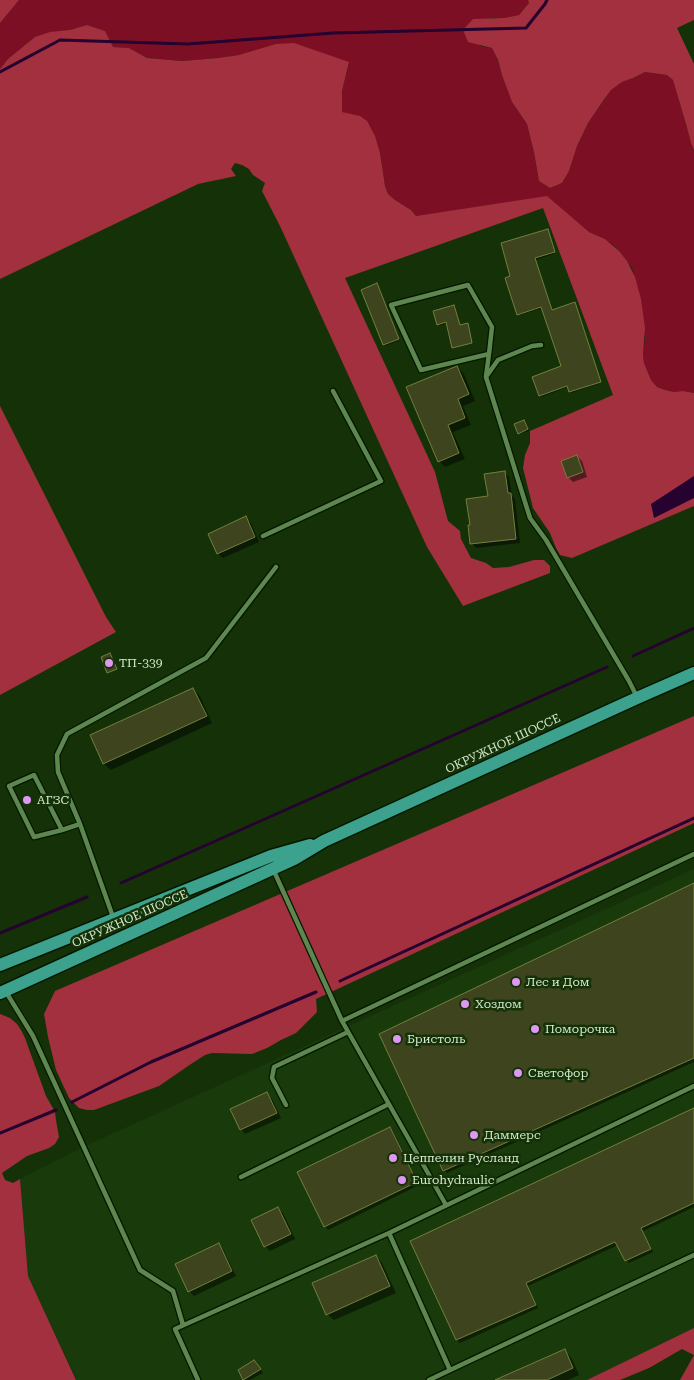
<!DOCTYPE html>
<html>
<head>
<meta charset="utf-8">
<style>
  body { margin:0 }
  canvas { display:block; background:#143108 }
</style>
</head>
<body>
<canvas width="694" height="1380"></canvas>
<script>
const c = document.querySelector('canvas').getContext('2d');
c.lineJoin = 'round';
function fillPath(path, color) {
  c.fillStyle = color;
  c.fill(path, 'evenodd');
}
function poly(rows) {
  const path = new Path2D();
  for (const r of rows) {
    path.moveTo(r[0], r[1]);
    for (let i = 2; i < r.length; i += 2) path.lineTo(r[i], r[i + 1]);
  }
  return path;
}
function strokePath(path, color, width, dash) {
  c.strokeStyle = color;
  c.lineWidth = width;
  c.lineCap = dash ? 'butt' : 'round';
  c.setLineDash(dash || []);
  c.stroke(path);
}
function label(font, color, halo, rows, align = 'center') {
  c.font = font + ' "Roboto Serif",serif';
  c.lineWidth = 5;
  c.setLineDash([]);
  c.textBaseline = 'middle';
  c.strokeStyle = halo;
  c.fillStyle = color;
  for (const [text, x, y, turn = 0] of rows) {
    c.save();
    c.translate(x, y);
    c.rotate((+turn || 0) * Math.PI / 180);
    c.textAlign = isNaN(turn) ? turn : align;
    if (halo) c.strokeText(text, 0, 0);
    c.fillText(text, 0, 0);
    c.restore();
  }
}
fillPath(poly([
  [694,869,694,1328,587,1380,77,1380,28,1276,20,1179,83,1147]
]), '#193a0b');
fillPath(poly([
  [19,0,528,0,529,3,519,15,504,18,489,18,480,46,492,48,498,61,502,75,512,102,527,124,534,152,539,181,550,188,562,183,569,171,577,146,588,123,611,90,622,82,633,78,645,72,667,75,673,80,686,124,691,143,694,150,694,393,683,391,674,392,665,390,657,387,651,380,644,363,643,355,645,338,637,285,632,268,619,251,613,245,605,239,589,232,547,197,416,216,411,210,395,200,388,194,385,186,380,153,371,128,342,112,342,91,349,63,239,55,218,58,182,61,147,58,129,48,113,47,105,31,87,25,70,30,8,59,0,69,0,23]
]), '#7c0f24');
fillPath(poly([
  [0,0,19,0,0,23],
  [528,0,694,0,694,20,677,28,694,64,694,150,691,143,686,124,673,80,667,75,645,72,633,78,622,82,611,90,603,101,588,123,577,146,569,171,562,183,550,188,539,181,534,152,527,124,512,102,502,75,498,60,492,48,468,42,463,30,473,19,504,18,519,15,529,3],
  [87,25,105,31,113,47,129,48,147,58,182,61,218,58,239,55,276,44,294,43,349,62,342,91,342,112,360,116,367,121,375,136,380,153,385,186,388,194,395,200,411,210,416,216,547,196,589,232,605,239,619,251,627,261,635,277,641,299,645,328,643,355,644,363,651,380,657,387,665,390,674,392,683,391,694,393,694,506,572,558,560,555,556,548,550,533,533,508,523,468,525,455,530,443,530,431,613,395,543,208,345,278,435,472,448,521,460,531,461,539,471,558,486,563,493,568,509,567,534,560,544,560,550,566,550,573,463,606,427,547,280,226,262,191,265,183,253,175,249,169,242,165,235,163,231,169,236,176,198,184,0,279,0,69,8,59,35,37,50,32,70,30],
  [0,406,106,617,116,632,0,695],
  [694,716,694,823,316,999,317,1012,296,1033,281,1040,267,1048,252,1054,212,1053,205,1055,191,1064,159,1086,94,1110,87,1110,79,1108,69,1098,56,1070,48,1037,44,1014,55,991],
  [0,1014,10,1018,17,1024,21,1030,25,1038,46,1096,55,1112,56,1120,59,1137,55,1144,49,1148,27,1156,2,1173,5,1180,13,1183,20,1179,28,1276,76,1380,0,1380],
  [694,1328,694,1380,680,1380,694,1355,682,1349,649,1368,620,1380,587,1380]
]), '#a2303e');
fillPath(poly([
  [694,476,694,498,654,518,651,504]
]), '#25022f');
fillPath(poly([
  [547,231,554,254,535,260,552,311,575,303,576,305,601,383,571,393,568,387,541,397,540,395,562,367,543,308,520,315,518,314,512,277],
  [377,285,400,340,385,346,384,345],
  [454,306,460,326,468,326,472,342,453,346,447,323,439,326,438,324],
  [457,367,464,374,475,401,463,406,471,425,453,432,465,459,445,467,439,461],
  [525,422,529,431,520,434,519,433],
  [577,456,582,461,587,477,573,482,568,477],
  [504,472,509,477,512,496,515,499,520,543,476,548,472,543,489,497],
  [246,518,251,523,259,542,223,558,218,554,209,535],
  [193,689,200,696,212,723,111,770,104,764,92,736],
  [694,884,694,1062,447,1173,444,1170],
  [267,1094,272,1099,281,1118,245,1134,241,1129],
  [694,1110,694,1207,643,1231,653,1252,629,1263,626,1260,618,1245,528,1286,538,1308,460,1343,457,1340],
  [390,1128,393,1131,419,1185,328,1230,325,1226],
  [278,1208,283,1213,295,1239,270,1251,265,1246],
  [219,1245,223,1249,236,1276,194,1296,189,1291],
  [376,1256,382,1263,396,1293,334,1320,327,1314],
  [564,1350,571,1357,579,1375,568,1380,498,1380],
  [257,1364,263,1373,250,1380,245,1380,244,1379]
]), '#0007');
strokePath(poly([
  [0,72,60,40,188,44,333,33,526,28,545,4,547,0],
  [633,656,694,628],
  [121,883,607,667],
  [0,933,87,897],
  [340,981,694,818],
  [72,1102,151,1062,316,992],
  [0,1133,56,1110]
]), '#25022f', 3);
const building = poly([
  [548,229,555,252,535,258,552,310,575,302,601,382,569,392,567,386,539,396,532,377,561,366,541,307,517,315,505,278,510,276,501,243,548,229],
  [377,283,399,339,383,345,361,290,377,283],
  [454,305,460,325,468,323,472,343,452,348,446,322,437,325,433,311,454,305],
  [457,366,469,394,458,399,465,418,448,425,459,453,438,462,406,387,457,366],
  [524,420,528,429,518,434,514,424,524,420],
  [577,455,583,472,567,478,561,461,577,455],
  [505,471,508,493,511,493,516,539,470,544,468,525,470,525,466,499,488,496,484,474,505,471],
  [246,516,255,537,217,554,208,534,246,516],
  [110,653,117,669,107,673,101,657,110,653],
  [193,688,207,716,103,764,90,735,193,688],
  [694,883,694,1058,443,1171,379,1034,694,883],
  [267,1092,277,1113,240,1130,230,1109,267,1092],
  [694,1108,694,1203,641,1228,651,1249,625,1261,615,1242,526,1283,536,1305,456,1340,410,1241,694,1108],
  [390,1127,417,1182,324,1227,297,1172,390,1127],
  [278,1207,291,1234,264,1247,251,1220,278,1207],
  [219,1243,232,1271,188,1292,175,1264,219,1243],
  [376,1255,390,1286,326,1315,312,1283,376,1255],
  [565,1349,573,1368,547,1380,495,1380,565,1349],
  [254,1360,261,1369,243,1380,238,1370,254,1360]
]);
fillPath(building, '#3e451e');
strokePath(building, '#727f3b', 1);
const service = poly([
  [541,345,532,346,498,360,486,377,530,518,546,540,629,681,637,697],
  [486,376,489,354,492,327,468,285,391,305,421,370,489,354],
  [263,536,381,481,333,391],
  [62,830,34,775,9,786,34,837,62,830,80,824],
  [273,869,342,1021,446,1205],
  [113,917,80,824,58,772,57,755,67,734,206,658,276,567],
  [6,992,33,1036,140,1270,173,1291,183,1325],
  [342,1021,694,854],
  [286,1105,272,1078,274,1067,348,1032],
  [241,1177,389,1104],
  [389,1233,450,1370],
  [198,1380,175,1329,389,1233,694,1086],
  [429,1380,694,1255]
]);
const primary = poly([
  [0,965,271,856,310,845],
  [0,993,294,859,324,841,637,698,694,673]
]);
strokePath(service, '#041700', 7);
strokePath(primary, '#041700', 15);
strokePath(service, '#5d874f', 4.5);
strokePath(primary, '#3ca18d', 12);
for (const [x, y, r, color] of [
  [109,663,5,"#de98f3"],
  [27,800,5,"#de98f3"],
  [516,982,5,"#de98f3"],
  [465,1004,5,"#de98f3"],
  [535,1029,5,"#de98f3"],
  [397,1039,5,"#de98f3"],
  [518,1073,5,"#de98f3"],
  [474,1135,5,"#de98f3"],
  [393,1158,5,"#de98f3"],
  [402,1180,5,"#de98f3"]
]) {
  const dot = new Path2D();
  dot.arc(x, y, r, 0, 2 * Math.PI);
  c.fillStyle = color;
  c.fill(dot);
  strokePath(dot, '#143108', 2);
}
label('12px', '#d3eacc', '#143108', [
  ["ТП-339",119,663],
  ["АГЗС",37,800],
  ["Лес и Дом",526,982],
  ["Хоздом",475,1004],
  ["Поморочка",545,1029],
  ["Бристоль",407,1039],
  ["Светофор",528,1073],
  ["Даммерс",484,1135],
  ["Цеппелин Русланд",403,1158],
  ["Eurohydraulic",412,1180]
], 'left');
label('12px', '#d3eacc', '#143108', [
  ["ОКРУЖНОЕ ШОССЕ",503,744,-25],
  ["ОКРУЖНОЕ ШОССЕ",130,919,-24]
]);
</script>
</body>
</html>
